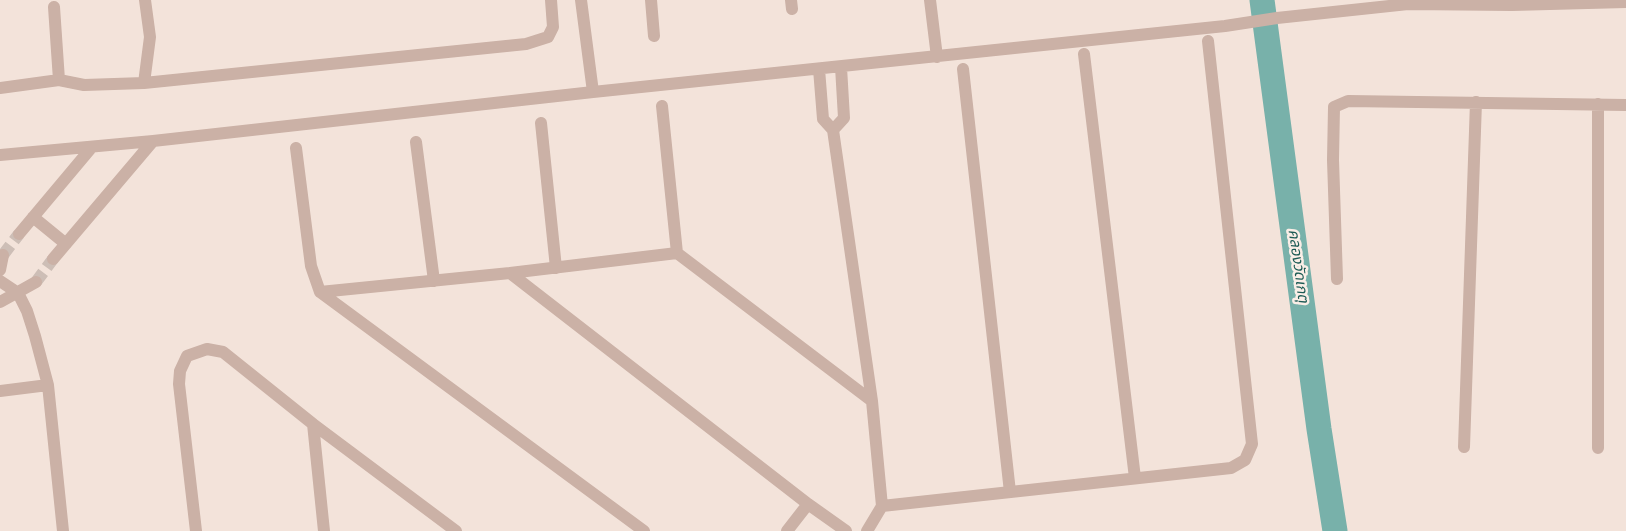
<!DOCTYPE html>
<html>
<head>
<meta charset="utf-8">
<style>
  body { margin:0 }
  canvas { display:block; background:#f3e3da }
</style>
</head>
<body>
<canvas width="1626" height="531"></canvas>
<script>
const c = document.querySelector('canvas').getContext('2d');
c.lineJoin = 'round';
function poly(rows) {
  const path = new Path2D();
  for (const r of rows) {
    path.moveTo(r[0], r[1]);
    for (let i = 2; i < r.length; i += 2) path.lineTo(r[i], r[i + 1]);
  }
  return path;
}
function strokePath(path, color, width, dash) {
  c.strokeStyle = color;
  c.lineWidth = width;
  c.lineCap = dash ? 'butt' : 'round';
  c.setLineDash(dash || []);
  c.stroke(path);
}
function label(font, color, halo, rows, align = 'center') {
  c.font = font + ' "PT Sans Narrow","Noto Sans Thai",sans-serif';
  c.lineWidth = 5;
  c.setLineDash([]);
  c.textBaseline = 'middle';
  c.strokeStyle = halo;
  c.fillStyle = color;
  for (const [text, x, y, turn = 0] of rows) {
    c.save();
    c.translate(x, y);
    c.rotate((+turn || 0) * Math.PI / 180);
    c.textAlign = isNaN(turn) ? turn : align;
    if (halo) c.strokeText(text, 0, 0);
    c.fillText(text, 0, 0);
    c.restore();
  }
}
strokePath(poly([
  [1262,0,1319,429,1335,531]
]), '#78b1aa', 25);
strokePath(poly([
  [3,255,19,234],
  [36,282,53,259]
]), '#cdbeb6', 12, [12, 6]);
strokePath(poly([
  [581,0,593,92],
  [651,0,654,36],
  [791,0,792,9],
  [930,0,937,57],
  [54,7,59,80],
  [1084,54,1135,478],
  [819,69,823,119,833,130,872,401,882,506,867,531],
  [963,69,1010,492],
  [144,83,150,37,145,0],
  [0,88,59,80,84,85,144,83,526,44,548,37,553,27,551,0],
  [1598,104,1598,448],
  [662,106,677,253,872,401],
  [541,123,556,268],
  [833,130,844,118,841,67],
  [416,142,434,281],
  [296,148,311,266,320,292,644,531],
  [0,155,153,141,593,92,1225,26,1277,18,1408,4,1512,5,1626,2],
  [33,217,66,244],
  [19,234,92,147],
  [53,259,153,141],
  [0,270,3,255],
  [510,273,808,504,846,531],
  [1337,279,1333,160,1334,107,1348,101,1626,105],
  [0,281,18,293,27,311,35,336,48,385,63,531],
  [320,292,510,273,677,253],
  [0,302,36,282],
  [0,391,48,385],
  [313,424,324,531],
  [1464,447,1476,102],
  [882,506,1231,468,1245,460,1252,444,1208,41],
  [196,531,179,384,180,371,187,356,207,349,223,352,313,424,456,531],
  [787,531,808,504]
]), '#cbb1a6', 12);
label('italic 15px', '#1b5a54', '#faeee7', [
  ["คลองวัดเกตุ",1298,266,82]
]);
</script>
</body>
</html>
